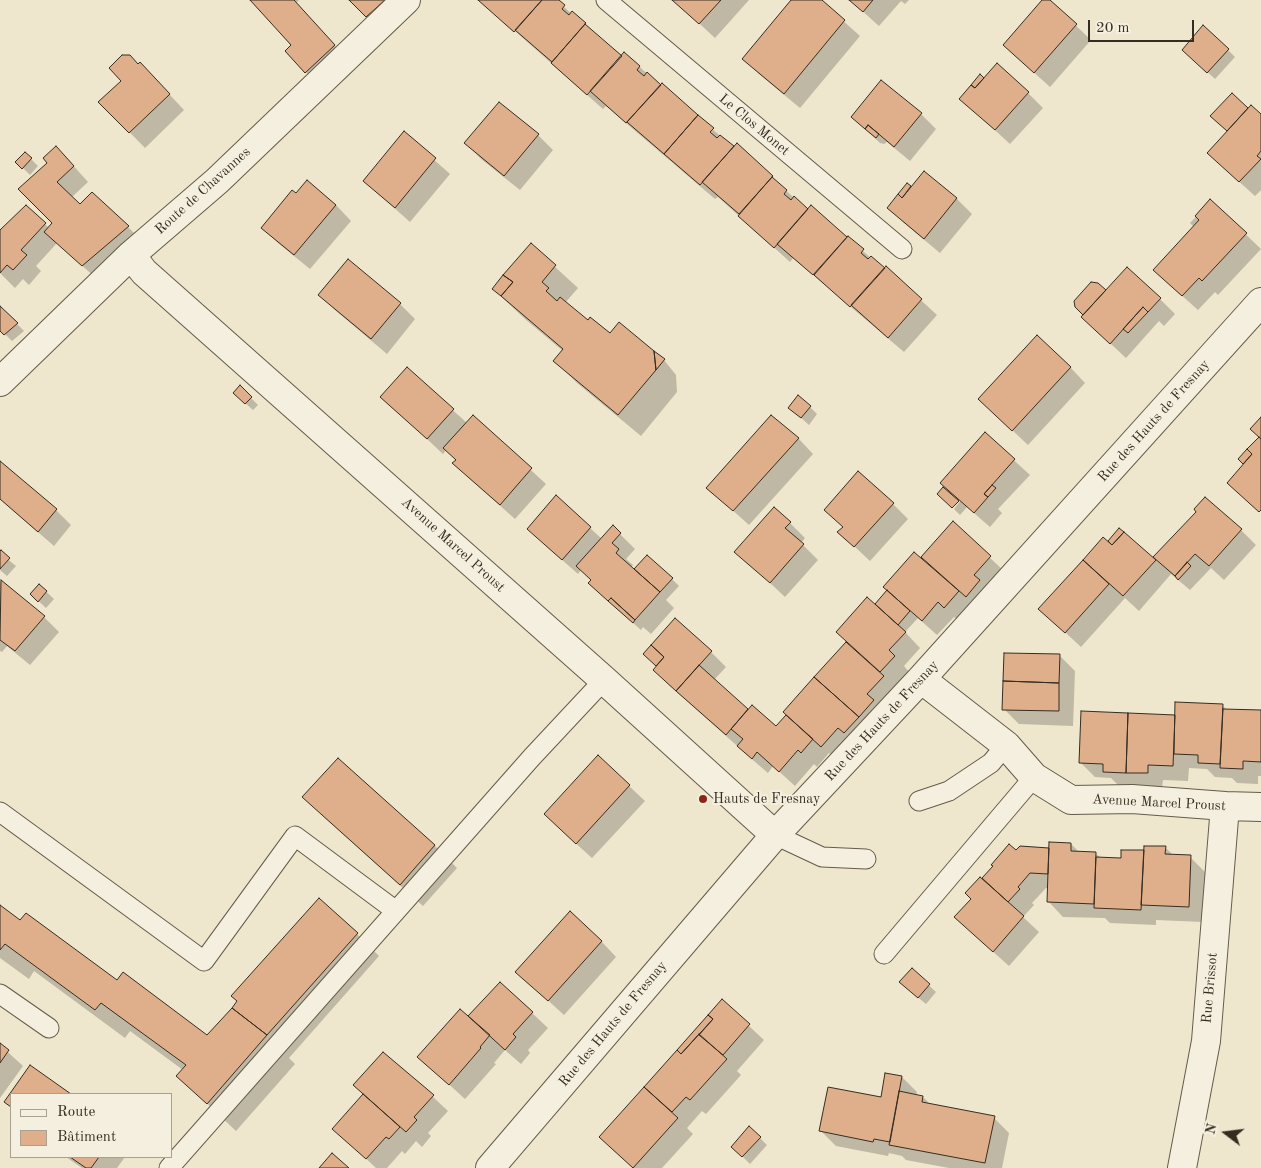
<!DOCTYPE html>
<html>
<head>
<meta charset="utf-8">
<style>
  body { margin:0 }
  #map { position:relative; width:1261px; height:1168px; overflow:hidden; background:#eee7cd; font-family:"Old Standard TT",serif }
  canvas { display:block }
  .legend { position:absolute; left:10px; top:1093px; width:162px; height:65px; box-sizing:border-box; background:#f4efde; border:1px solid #a8a192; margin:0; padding:6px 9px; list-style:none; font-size:15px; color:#372c20 }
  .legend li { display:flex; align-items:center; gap:10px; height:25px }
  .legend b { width:25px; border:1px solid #a8a192 }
  .north { position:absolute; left:1201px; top:1108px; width:50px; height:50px; -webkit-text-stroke:4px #f4efde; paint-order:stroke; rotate:285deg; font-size:14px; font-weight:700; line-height:20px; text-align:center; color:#372c20 }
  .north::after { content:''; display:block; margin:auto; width:18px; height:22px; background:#372c20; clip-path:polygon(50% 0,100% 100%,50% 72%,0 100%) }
  .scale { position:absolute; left:1088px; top:20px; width:106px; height:22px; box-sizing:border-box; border:2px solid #372c20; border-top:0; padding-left:6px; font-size:15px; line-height:18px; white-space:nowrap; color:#372c20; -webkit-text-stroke:4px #f4efde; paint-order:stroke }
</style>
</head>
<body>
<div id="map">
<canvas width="1261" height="1168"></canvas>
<ul class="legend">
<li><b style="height:6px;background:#f4efde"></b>Route</li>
<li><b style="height:14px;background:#deaf8a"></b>Bâtiment</li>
</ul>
<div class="north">N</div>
<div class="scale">20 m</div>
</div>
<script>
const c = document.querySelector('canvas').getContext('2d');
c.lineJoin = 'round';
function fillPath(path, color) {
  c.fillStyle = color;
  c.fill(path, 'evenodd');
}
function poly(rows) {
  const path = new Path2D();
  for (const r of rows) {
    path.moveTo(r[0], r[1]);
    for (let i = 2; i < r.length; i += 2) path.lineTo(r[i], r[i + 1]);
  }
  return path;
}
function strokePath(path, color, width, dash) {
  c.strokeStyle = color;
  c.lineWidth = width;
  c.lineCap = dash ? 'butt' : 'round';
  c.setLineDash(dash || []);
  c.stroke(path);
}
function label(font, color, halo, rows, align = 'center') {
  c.font = font + ' "Old Standard TT",serif';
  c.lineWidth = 4;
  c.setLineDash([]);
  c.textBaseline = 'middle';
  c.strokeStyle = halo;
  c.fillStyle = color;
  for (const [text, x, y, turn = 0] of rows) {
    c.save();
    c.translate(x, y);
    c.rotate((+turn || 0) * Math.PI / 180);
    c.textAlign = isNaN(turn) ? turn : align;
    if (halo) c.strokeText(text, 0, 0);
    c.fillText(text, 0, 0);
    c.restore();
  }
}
fillPath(poly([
  [252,0,299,0,296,3,349,61,321,88,286,51,293,45],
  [351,0,388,0,374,23],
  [480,0,556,0,622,58,625,54,661,86,662,85,734,148,737,145,808,211,811,207,885,270,886,268,937,315,904,352,793,258,790,262,718,197,715,199,606,106,603,109],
  [674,0,749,0,715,38],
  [793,0,820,0,860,36,800,108,759,74,744,59],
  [850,0,909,0,905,4,901,1,879,26],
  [1044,0,1049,0,1091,40,1050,87,1020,60],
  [1228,50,1235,57,1215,79,1191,57],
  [155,79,184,110,145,148,100,102],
  [984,80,1028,93,1043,108,1010,144,961,99],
  [1232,95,1248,110,1261,116,1261,190,1255,196,1224,168,1228,132,1219,123],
  [921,114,936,129,910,161,887,142,884,144,880,143,852,117],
  [404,133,450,174,410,222,364,181],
  [538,135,553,150,520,190,481,159,466,143],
  [31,159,38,166,30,175,17,162],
  [71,163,88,182,72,197,80,205,128,227,143,242,98,280,57,243,36,266,41,271,29,285,23,279,15,288,0,273,0,229,1,230,26,206,49,228,53,223,20,189],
  [924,172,957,199,972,214,940,253,904,223,889,208,902,199,903,198,900,194,908,185,912,188],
  [307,182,336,205,351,221,310,269,278,243,263,228,297,195],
  [1211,201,1261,249,1218,295,1215,292,1198,310,1170,285,1194,227,1190,223],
  [531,245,578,288,565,303,588,322,610,335,664,360,676,375,677,392,641,436,577,383,555,361,563,351,525,319,493,289],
  [348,261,400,304,415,319,387,354,335,310,320,295],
  [1106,292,1160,299,1175,314,1164,326,1159,321,1126,358,1098,332],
  [0,307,24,331,12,341,0,329],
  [1070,367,1085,383,1028,445,995,414],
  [407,369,467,423,473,417,546,484,515,519,469,478,457,460,446,450,443,454,382,397],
  [240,387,258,405,253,410,234,393],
  [810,407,817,414,809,425,790,408],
  [985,434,1030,475,998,509,1002,513,990,527,967,507,960,515,954,509,961,500,938,494],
  [798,438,813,454,749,525,708,488],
  [0,463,56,510,71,525,54,546,0,499],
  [556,497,602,539,620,534,635,549,626,559,633,565,631,568,639,575,672,579,679,586,666,600,674,608,651,634,643,627,641,630,605,598,592,580,581,570,578,574,544,544],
  [893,504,908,519,870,561,839,532,844,528],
  [1197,512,1241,530,1256,545,1224,580,1211,568,1190,590,1171,574,1139,611,1125,598,1081,647,1040,609,1103,539,1108,542,1119,529,1153,559],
  [790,523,805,538,801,543,818,560,785,597,736,551],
  [953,523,1005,572,960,622,954,617,937,635,918,618,905,632,920,648,904,666,909,672,837,761,829,753,817,767,814,764,795,786,773,766,768,773,754,761,669,685,654,670,658,666,644,654,711,652,726,667,714,680,749,711,777,728,788,715,784,712,847,642,875,605,921,559],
  [0,553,16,566,7,576,0,570],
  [1,581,44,617,59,632,30,665,7,646,2,652,0,651,0,583],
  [39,585,54,599,46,608,31,594],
  [1060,656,1075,671,1073,726,1019,724,1004,709],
  [1222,705,1227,710,1261,711,1261,776,1258,776,1258,784,1237,783,1232,778,1215,777,1207,769,1189,768,1188,781,1163,780,1162,788,1120,787,1111,778,1095,777,1080,762,1176,716],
  [598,757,645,801,592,858,561,830],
  [338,760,435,846,457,868,423,906,326,819,304,797],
  [1071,844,1079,852,1095,853,1101,858,1122,859,1145,852,1166,848,1174,856,1190,857,1205,872,1203,922,1156,920,1156,925,1110,923,1105,918,1063,917,1048,901,1048,888,1046,888,1032,903,1034,905,1023,917,1039,932,1009,966,971,932,972,899,982,880,994,866,1016,852,1050,849],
  [0,907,21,922,208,1037,357,934,379,956,289,1058,295,1064,236,1131,178,1076,183,1070,130,1031,125,1038,34,971,29,979,0,958],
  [601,941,616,957,564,1015,517,972],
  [912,970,936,992,926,1004,908,989],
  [500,983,548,1028,528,1050,530,1053,521,1064,505,1050,494,1063,496,1064,465,1099,419,1057,468,1018],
  [722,1001,764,1040,737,1071,741,1075,706,1114,702,1111,687,1128,693,1134,662,1168,633,1168,600,1137],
  [0,1045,23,1066,0,1098],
  [400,1066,448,1111,428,1133,431,1136,422,1147,416,1141,405,1154,402,1151,387,1168,376,1168,334,1129,364,1095],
  [31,1067,69,1094,11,1094],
  [902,1077,917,1092,916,1096,923,1097,931,1105,994,1118,1009,1133,1002,1168,949,1168,906,1160,902,1156,889,1153,888,1156,836,1146,821,1131,882,1099],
  [760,1138,767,1145,750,1164,740,1154],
  [66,1157,125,1157,117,1168,82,1168]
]), '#0003');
const building = poly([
  [250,0,294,0,335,45,305,73,285,51,291,45,250,0],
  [349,0,385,0,366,17,349,0],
  [478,0,542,0,514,32,478,0],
  [542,0,559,0,565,5,562,9,569,15,572,11,586,23,552,62,515,30,542,0],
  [672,0,721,0,699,24,672,0],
  [791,0,822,0,845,20,784,94,742,59,791,0],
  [849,0,873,0,863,12,849,0],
  [1042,0,1050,0,1077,24,1034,73,1003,45,1042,0],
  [585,24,622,56,587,95,551,63,585,24],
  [1203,25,1229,49,1207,73,1182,50,1203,25],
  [624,52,640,66,637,70,644,76,647,72,661,85,626,123,590,91,624,52],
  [122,55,130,55,138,64,140,62,170,94,129,133,98,102,121,81,109,68,122,55],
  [997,63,1029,92,995,130,959,99,971,85,975,88,997,63],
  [980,74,984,78,975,88,971,85,980,74],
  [881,80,922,113,894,147,868,125,865,129,851,117,881,80],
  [662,83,698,115,664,154,627,122,662,83],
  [1232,93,1248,108,1227,131,1210,116,1232,93],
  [499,102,539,134,504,176,464,143,499,102],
  [1251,105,1261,114,1261,151,1257,156,1261,159,1239,182,1207,153,1251,105],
  [698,115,714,128,710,132,717,138,720,135,734,146,700,185,664,154,698,115],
  [868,125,879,134,876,138,865,129,868,125],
  [404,131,436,158,395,208,363,181,404,131],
  [737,143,773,176,739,214,702,182,737,143],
  [56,146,74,166,57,182,80,204,92,192,129,226,82,266,44,232,52,223,18,189,47,163,43,158,56,146],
  [25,152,32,158,22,169,15,162,25,152],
  [924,171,957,198,924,239,887,208,898,194,902,198,924,171],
  [772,177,787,190,784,194,791,200,794,196,808,209,774,248,738,216,772,177],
  [307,180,336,205,294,255,261,228,292,190,296,193,307,180],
  [907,183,911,186,902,198,898,194,907,183],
  [1210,199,1247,233,1202,281,1199,278,1182,296,1153,270,1199,220,1195,216,1210,199],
  [26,205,46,223,21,250,27,255,13,270,7,265,0,273,0,230,26,205],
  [811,205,847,237,813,275,777,244,811,205],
  [848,236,864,249,861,253,868,259,871,256,885,268,850,307,814,275,848,236],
  [531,243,556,265,542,282,549,288,546,291,557,301,560,297,588,320,590,317,610,333,619,322,654,351,656,370,618,415,553,361,563,349,501,296,513,282,503,275,531,243],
  [348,259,401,303,371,339,318,295,348,259],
  [886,266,922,299,888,338,851,305,886,266],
  [1127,267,1161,298,1148,312,1143,307,1110,344,1081,317,1127,267],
  [503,275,513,282,501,296,492,289,503,275],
  [1091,282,1098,283,1106,290,1083,315,1075,307,1074,301,1091,282],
  [0,306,18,323,4,335,0,331,0,306],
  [1143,307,1148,312,1128,333,1123,329,1143,307],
  [1037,335,1071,367,1012,431,978,399,1037,335],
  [654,351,665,359,656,370,654,351],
  [407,367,454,409,427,439,380,397,407,367],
  [240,385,252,397,245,404,233,393,240,385],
  [798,395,811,406,801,418,788,408,798,395],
  [473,415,532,468,500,505,452,463,456,460,443,448,473,415],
  [771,415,799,438,733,511,706,488,771,415],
  [1261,417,1261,439,1250,429,1261,417],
  [985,432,1015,459,984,494,988,497,974,513,940,483,985,432],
  [1259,437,1261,439,1261,510,1259,512,1227,483,1252,454,1247,449,1259,437],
  [1247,449,1252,454,1243,464,1238,459,1247,449],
  [0,461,57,509,38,532,0,499,0,461],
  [858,471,894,503,854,547,837,532,843,527,824,510,858,471],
  [992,485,996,488,988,497,984,494,992,485],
  [943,487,959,501,952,508,937,494,943,487],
  [556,495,591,527,562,560,527,529,556,495],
  [1205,497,1242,529,1209,566,1195,554,1175,576,1153,557,1196,512,1194,509,1205,497],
  [774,507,791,522,785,528,804,544,770,583,734,552,774,507],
  [953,521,991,556,974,575,980,580,966,597,921,557,953,521],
  [613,525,621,533,612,543,619,549,616,553,660,592,635,620,611,598,608,601,588,583,591,580,576,566,613,525],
  [1119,528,1124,532,1112,545,1108,541,1119,528],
  [1124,532,1156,560,1123,596,1083,560,1103,537,1112,545,1124,532],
  [1,550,10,558,0,569,0,551,1,550],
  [914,552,959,591,944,608,938,602,922,621,883,587,914,552],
  [647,555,673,578,660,592,634,569,647,555],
  [1083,560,1109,584,1065,633,1038,609,1083,560],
  [1187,562,1191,566,1178,580,1175,576,1187,562],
  [1,580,45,616,15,651,0,640,1,580],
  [39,584,47,591,38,602,30,594,39,584],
  [887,590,910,611,898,625,875,604,887,590],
  [867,597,906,632,889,650,895,656,880,672,836,632,867,597],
  [611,598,635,620,633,623,608,601,611,598],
  [675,618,712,651,676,691,653,670,664,657,651,645,675,618],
  [846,642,884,676,867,694,874,700,859,717,814,677,846,642],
  [651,645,664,657,656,666,643,654,651,645],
  [1004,653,1060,654,1059,683,1003,681,1004,653],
  [699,665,748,709,726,735,676,691,699,665],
  [814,677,859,717,844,733,838,728,821,747,783,712,814,677],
  [1003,681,1059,683,1059,711,1002,710,1003,681],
  [1175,702,1223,704,1220,764,1198,763,1198,755,1174,754,1175,702],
  [752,705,776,726,786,715,813,739,801,753,798,750,779,772,757,752,752,759,737,746,743,739,731,729,752,705],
  [1223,709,1261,710,1261,762,1243,761,1243,769,1220,768,1223,709],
  [1081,711,1128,713,1126,773,1103,772,1103,764,1079,763,1081,711],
  [1128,713,1175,715,1173,766,1148,765,1148,773,1126,773,1128,713],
  [598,755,630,785,576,844,544,814,598,755],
  [338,758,435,845,400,885,302,797,338,758],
  [1049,842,1071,843,1071,851,1096,852,1094,904,1047,902,1049,842],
  [1009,844,1016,850,1020,846,1049,848,1048,874,1030,873,1018,887,1020,889,1008,902,982,878,993,866,991,865,1009,844],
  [1144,846,1166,846,1165,854,1191,855,1189,907,1141,905,1144,846],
  [1121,850,1144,850,1141,910,1094,908,1096,857,1121,858,1121,850],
  [980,877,1024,916,993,952,954,917,971,899,965,893,980,877],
  [319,898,358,933,267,1035,232,1008,237,1001,231,996,319,898],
  [0,905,20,920,26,913,117,980,123,972,207,1035,232,1008,267,1035,207,1104,176,1076,186,1065,101,1003,95,1010,5,944,0,950,0,905],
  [570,911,602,941,548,1001,515,972,570,911],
  [912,968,930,984,918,998,899,982,912,968],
  [500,982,533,1012,513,1034,516,1037,505,1050,468,1016,500,982],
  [722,999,750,1024,723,1055,699,1035,713,1019,708,1015,722,999],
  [460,1009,490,1035,480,1047,481,1048,449,1085,417,1057,460,1009],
  [708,1015,713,1019,681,1054,677,1050,708,1015],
  [699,1034,727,1059,690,1100,686,1097,672,1112,644,1087,677,1050,681,1054,699,1034],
  [0,1043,9,1050,0,1063,0,1043],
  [383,1052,434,1095,414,1117,417,1120,406,1132,353,1085,383,1052],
  [30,1065,71,1094,11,1094,11,1107,4,1102,30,1065],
  [885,1073,902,1076,890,1142,874,1139,873,1142,819,1131,828,1087,881,1097,885,1073],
  [644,1087,678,1118,633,1168,599,1137,644,1087],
  [899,1091,923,1096,922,1102,995,1116,985,1163,889,1145,899,1091],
  [363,1094,400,1127,389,1139,386,1137,366,1159,332,1129,363,1094],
  [749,1126,761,1137,742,1157,731,1147,749,1126],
  [332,1153,349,1168,319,1168,332,1153],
  [70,1157,99,1157,91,1168,86,1168,70,1157]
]);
fillPath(building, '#deaf8a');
strokePath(building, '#372c20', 1);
const lane = poly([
  [606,0,902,249],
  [919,801,949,791,991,763,1006,745],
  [0,812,204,961,295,836,396,911],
  [775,835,822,857,866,859],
  [884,954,1034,777],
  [0,994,49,1028],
  [169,1168,532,757,604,680]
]);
const street = poly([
  [131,255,144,272,604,680,775,835],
  [0,382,131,255,217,181,406,0],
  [921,679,1006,745,1034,777,1071,800,1132,799,1225,806,1261,807],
  [490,1168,775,835,921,679,1261,302],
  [1182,1168,1206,1041,1225,806]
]);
strokePath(lane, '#655b4b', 21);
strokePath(street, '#655b4b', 30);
strokePath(lane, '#f4efde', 19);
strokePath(street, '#f4efde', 28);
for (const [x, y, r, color] of [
  [703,799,5,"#8f2418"]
]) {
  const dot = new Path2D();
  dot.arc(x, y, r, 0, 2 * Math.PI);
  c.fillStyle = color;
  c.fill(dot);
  strokePath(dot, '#f4efde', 2);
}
label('14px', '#372c20', '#f4efde', [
  ["Le Clos Monet",754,125,40],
  ["Route de Chavannes",203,191,-42],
  ["Rue des Hauts de Fresnay",1154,421,-48],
  ["Avenue Marcel Proust",453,545,42],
  ["Rue des Hauts de Fresnay",882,721,-47],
  ["Avenue Marcel Proust",1159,803,3],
  ["Rue Brissot",1210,988,-85],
  ["Rue des Hauts de Fresnay",613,1024,-50]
]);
label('14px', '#372c20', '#f4efde', [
  ["Hauts de Fresnay",713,799]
], 'left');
</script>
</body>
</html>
